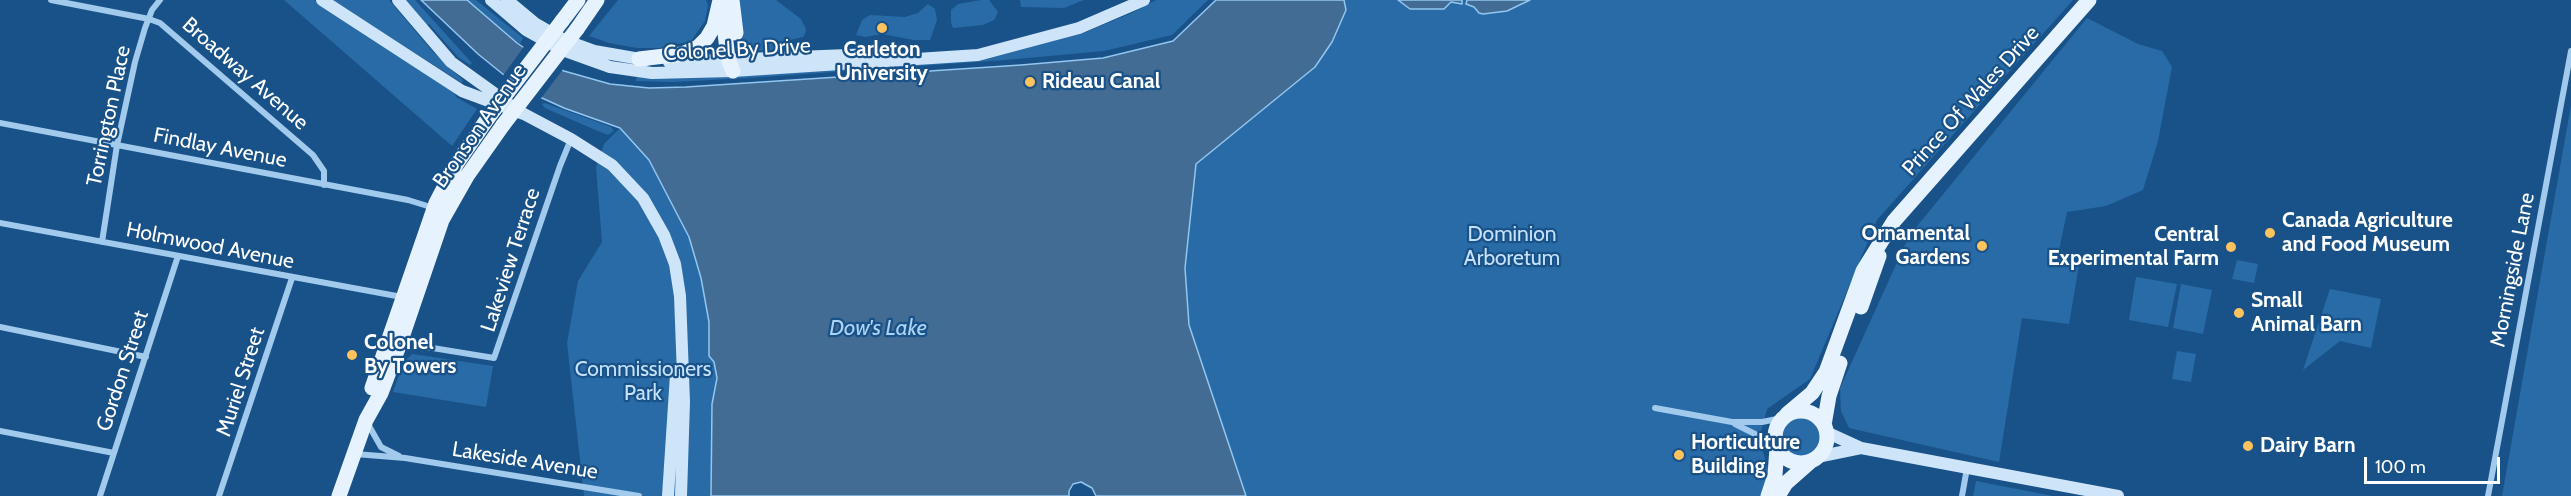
<!DOCTYPE html>
<html>
<head>
<meta charset="utf-8">
<style>
  body { margin:0 }
  #map { position:relative; width:2571px; height:496px; overflow:hidden; background:#195288; font-family:Cabin,sans-serif }
  canvas { display:block }
  .scale { position:absolute; left:2364px; top:457px; width:136px; height:27px; box-sizing:border-box; border:3px solid #fff; border-top:0; padding-left:8px; font-size:18px; line-height:21px; white-space:nowrap; color:#fff; -webkit-text-stroke:4px #195288; paint-order:stroke }
</style>
</head>
<body>
<div id="map">
<canvas width="2571" height="496"></canvas>
<div class="scale">100 m</div>
</div>
<script>
const c = document.querySelector('canvas').getContext('2d');
c.lineJoin = 'round';
function fillPath(path, color) {
  c.fillStyle = color;
  c.fill(path, 'evenodd');
}
function poly(rows) {
  const path = new Path2D();
  for (const r of rows) {
    if (r.length === 3) {
      path.moveTo(r[0] + r[2], r[1]);
      path.arc(r[0], r[1], r[2], 0, 2 * Math.PI);
      continue;
    }
    path.moveTo(r[0], r[1]);
    for (let i = 2; i < r.length; i += 2) path.lineTo(r[i], r[i + 1]);
  }
  return path;
}
function strokePath(path, color, width, dash) {
  c.strokeStyle = color;
  c.lineWidth = width;
  c.lineCap = dash ? 'butt' : 'round';
  c.setLineDash(dash || []);
  c.stroke(path);
}
function label(font, color, halo, rows, align = 'center') {
  c.font = font + ' Cabin,sans-serif';
  c.lineWidth = 4.5;
  c.setLineDash([]);
  c.textBaseline = 'middle';
  c.strokeStyle = halo;
  c.fillStyle = color;
  for (const [text, x, y, turn = 0] of rows) {
    c.save();
    c.translate(x, y);
    c.rotate((+turn || 0) * Math.PI / 180);
    c.textAlign = isNaN(turn) ? turn : align;
    if (halo) c.strokeText(text, 0, 0);
    c.fillText(text, 0, 0);
    c.restore();
  }
}
fillPath(poly([
  [284,0,314,0,363,31,455,94,456,97,477,109,452,146],
  [332,0,389,0,434,53,463,80,462,83],
  [402,0,415,0,472,63,470,65,458,57,429,24,425,26],
  [467,0,476,0,523,38,520,44,490,22],
  [618,0,706,0,708,5,705,21,691,41,660,48,637,48,609,43,589,36],
  [736,0,776,0,801,19,806,29,805,34,803,37,781,42,774,40,778,51,750,50,741,37],
  [981,0,989,0,998,12,994,20,983,25,953,28,951,22,951,10,958,4],
  [1020,0,1084,0,1064,8,1021,7],
  [1156,0,1208,0,1172,35,1104,51,1005,60,749,78,673,82,636,81,637,75,1001,55,1086,32,1134,12],
  [1344,0,2073,0,1877,220,1810,379,1767,409,1759,439,1770,475,1762,496,1246,496,1189,325,1185,268,1196,164,1315,67,1346,10],
  [928,4,935,9,937,20,930,40,914,40,882,34,865,37,856,35,862,20,870,15,905,17,918,13],
  [2087,18,2138,44,2162,51,2172,67,2158,141,2143,190,2106,206,2067,212,2058,255,2079,265,2069,324,2022,318,1999,462,1849,428,1841,411,1840,388,1909,236],
  [545,103,611,127,614,131,608,135,593,129,545,108,542,104],
  [2571,105,2571,496,2502,496],
  [620,128,649,160,671,199,689,237,701,278,709,322,709,355,714,362,717,378,712,404,711,496,584,496,567,343,578,281,602,242,596,167,604,144],
  [2237,260,2258,264,2254,283,2232,279],
  [2136,277,2177,284,2168,327,2129,320],
  [2181,284,2212,290,2203,334,2173,328],
  [2330,289,2381,299,2371,348,2340,341,2303,370],
  [2177,351,2196,354,2191,382,2172,379],
  [412,354,493,366,486,407,393,392,403,363],
  [1801,436,20],
  [1976,481,2053,496,1973,496]
]), '#286ba6');
const water = poly([
  [421,0,467,0,517,43,542,60,564,71,610,84,649,88,686,87,1021,65,1103,58,1173,41,1216,0,1344,0,1346,10,1332,42,1315,67,1196,164,1185,268,1189,325,1246,496,1096,496,1092,488,1081,482,1073,484,1069,491,1069,496,711,496,712,404,717,378,714,362,709,356,709,322,701,278,689,237,649,160,620,128,564,108,520,88,478,54,421,0],
  [1398,0,1462,0,1462,4,1451,2,1444,9,1410,9,1398,0],
  [1467,0,1530,0,1507,11,1483,14,1479,13,1474,7,1466,4,1467,0]
]);
fillPath(water, '#426c94');
strokePath(water, '#93c6f0', 1.5);
fillPath(poly([
  [525,45,564,68,539,101,518,90,502,77]
]), '#195288');
strokePath(poly([
  [51,0,149,19,160,23,313,155,324,171,324,185],
  [0,123,408,200,434,208],
  [0,223,402,297],
  [102,242,117,145,135,62,145,28,152,10,160,0],
  [0,327,146,357],
  [402,343,494,358,560,166,571,139],
  [1655,408,1732,422,1762,422,1782,418],
  [368,424,381,447,399,456],
  [1735,424,1775,444],
  [0,431,114,453],
  [355,454,405,458,639,496],
  [100,496,178,256],
  [219,496,292,278],
  [1962,496,1967,468],
  [2488,496,2571,51]
]), '#a1caed', 6);
strokePath(poly([
  [322,0,462,91,524,114,571,139,612,165,643,198,664,235,675,264,680,296,684,402,681,496],
  [398,0,451,62,508,103],
  [491,0,526,30,560,49,610,67,652,73,733,71,978,55,1079,28,1144,0],
  [507,0,536,24,564,40,594,51,646,60],
  [669,62,874,54],
  [1826,432,1861,448,2118,496],
  [1817,457,1861,448],
  [668,496,676,375]
]), '#cee4f9', 12);
strokePath(poly([
  [732,0,736,33],
  [722,7,728,59,733,71],
  [562,21,578,0],
  [577,29,597,0],
  [639,59,682,54,698,47,707,38,714,26,720,0],
  [1861,307,1879,256],
  [372,388,436,203,457,163,488,118],
  [1801,437,26],
  [1787,414,1812,393,1826,372,1863,271,1894,221,2089,0],
  [1824,425,1829,396,1840,363],
  [339,496,366,420,381,393,400,343,442,220,467,176,503,125],
  [1768,496,1775,475,1777,448],
  [1778,496,1786,483,1811,461]
]), '#e7f2ff', 15);
strokePath(poly([
  [488,118,562,21],
  [503,125,577,29]
]), '#e7f2ff', 15);
for (const [x, y, r, color] of [
  [882,28,6,"#ffc35d"],
  [1030,82,6,"#ffc35d"],
  [2270,233,6,"#ffc35d"],
  [1982,246,6,"#ffc35d"],
  [2231,247,6,"#ffc35d"],
  [2239,313,6,"#ffc35d"],
  [352,355,6,"#ffc35d"],
  [2248,446,6,"#ffc35d"],
  [1679,455,6,"#ffc35d"]
]) {
  const dot = new Path2D();
  dot.arc(x, y, r, 0, 2 * Math.PI);
  c.fillStyle = color;
  c.fill(dot);
  strokePath(dot, '#195288', 2);
}
label('21px', '#fff', '#195288', [
  ["Colonel By Drive",737,50,-3],
  ["Broadway Avenue",245,74,41],
  ["Prince Of Wales Drive",1971,101,-48],
  ["Torrington Place",109,116,-78],
  ["Bronson Avenue",480,126,-55],
  ["Findlay Avenue",220,148,11],
  ["Holmwood Avenue",210,246,11],
  ["Lakeview Terrace",511,260,-72],
  ["Morningside Lane",2513,270,-79],
  ["Gordon Street",123,371,-72],
  ["Muriel Street",241,382,-72],
  ["Lakeside Avenue",525,461,9]
]);
label('bold 21px', '#fff', '#195288', [
  ["Carleton",882,50,"center"],
  ["University",882,74,"center"],
  ["Rideau Canal",1042,82],
  ["Canada Agriculture",2282,221],
  ["and Food Museum",2282,245],
  ["Ornamental",1970,234,"right"],
  ["Gardens",1970,258,"right"],
  ["Central",2219,235,"right"],
  ["Experimental Farm",2219,259,"right"],
  ["Small",2251,301],
  ["Animal Barn",2251,325],
  ["Colonel",364,343],
  ["By Towers",364,367],
  ["Horticulture",1691,443],
  ["Building",1691,467],
  ["Dairy Barn",2260,446]
], 'left');
label('21px', '#c6e2fa', '#195288', [
  ["Dominion",1512,235],
  ["Arboretum",1512,259],
  ["Commissioners",643,370],
  ["Park",643,394]
]);
label('italic 22px', '#add3f5', '#195288', [
  ["Dow's Lake",878,329]
]);
</script>
</body>
</html>
